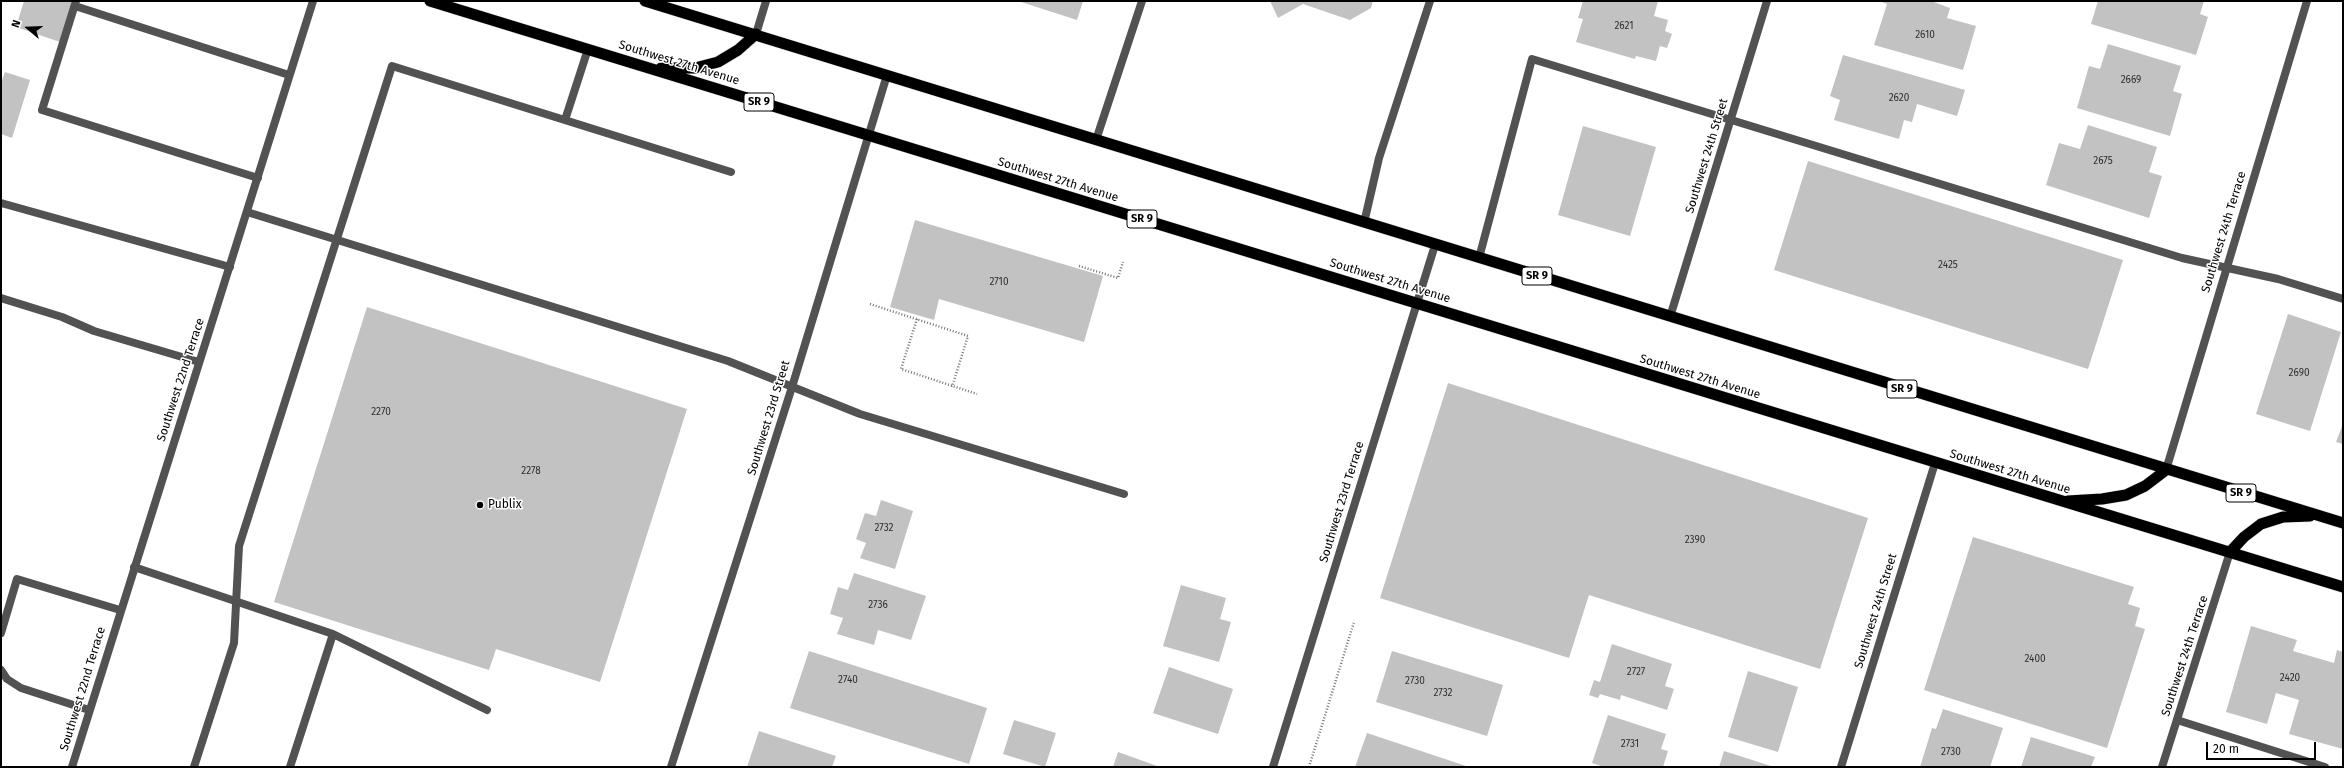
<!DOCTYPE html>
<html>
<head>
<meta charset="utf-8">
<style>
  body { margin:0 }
  #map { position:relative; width:2344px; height:768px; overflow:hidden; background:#fff; font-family:"Fira Sans",sans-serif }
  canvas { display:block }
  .frame { position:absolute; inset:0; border:2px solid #000; pointer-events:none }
  .north { position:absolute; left:8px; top:8px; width:40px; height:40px; -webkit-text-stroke:3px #fff; paint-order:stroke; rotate:289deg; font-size:11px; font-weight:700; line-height:16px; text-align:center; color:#000 }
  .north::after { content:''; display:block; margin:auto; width:14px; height:18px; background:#000; clip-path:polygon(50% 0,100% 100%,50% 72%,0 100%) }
  .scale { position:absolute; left:2206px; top:742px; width:110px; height:18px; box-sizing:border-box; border:2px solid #000; border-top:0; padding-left:5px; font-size:12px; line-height:14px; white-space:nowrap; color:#000; -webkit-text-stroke:3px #fff; paint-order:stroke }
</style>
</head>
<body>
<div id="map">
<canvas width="2344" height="768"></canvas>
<div class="frame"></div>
<div class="north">N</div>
<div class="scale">20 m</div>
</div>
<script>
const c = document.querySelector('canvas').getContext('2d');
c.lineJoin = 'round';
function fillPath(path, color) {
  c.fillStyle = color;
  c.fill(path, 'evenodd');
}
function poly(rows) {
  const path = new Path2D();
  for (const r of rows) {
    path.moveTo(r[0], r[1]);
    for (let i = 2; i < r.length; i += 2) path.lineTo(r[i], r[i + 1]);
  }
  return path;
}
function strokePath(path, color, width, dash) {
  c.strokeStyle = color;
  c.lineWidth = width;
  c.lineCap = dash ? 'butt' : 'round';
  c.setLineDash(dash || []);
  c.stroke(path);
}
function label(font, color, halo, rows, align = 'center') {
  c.font = font + ' "Fira Sans",sans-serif';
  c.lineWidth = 3;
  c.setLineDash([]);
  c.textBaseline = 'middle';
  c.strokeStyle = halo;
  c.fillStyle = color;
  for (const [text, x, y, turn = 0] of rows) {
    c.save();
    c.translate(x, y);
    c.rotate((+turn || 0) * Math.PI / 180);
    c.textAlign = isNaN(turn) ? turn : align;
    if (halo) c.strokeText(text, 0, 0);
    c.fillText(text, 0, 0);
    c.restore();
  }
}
fillPath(poly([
  [24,1,73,1,60,42,16,27],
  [1018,1,1083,1,1077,20],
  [1270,1,1373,1,1371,8,1350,20,1303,4,1278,18],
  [1583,1,1658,1,1654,16,1668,20,1665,31,1672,34,1667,48,1660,46,1656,61,1636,56,1635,59,1576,42,1583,19,1578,18],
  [1879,1,1931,1,1950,8,1947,18,1976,26,1963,70,1874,45,1887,4],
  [2098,1,2204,1,2200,14,2208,17,2196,55,2091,24],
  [2108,44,2181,66,2173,91,2182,94,2170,136,2077,108,2089,66,2100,69],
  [1843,55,1965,90,1957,116,1917,104,1912,122,1904,120,1899,139,1834,120,1840,100,1830,96],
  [5,72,30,80,12,138,1,134,1,83],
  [2088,125,2157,147,2149,172,2162,176,2149,218,2046,185,2059,143,2080,149],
  [1583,126,1656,147,1630,236,1558,215],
  [1808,161,2123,260,2088,369,1774,270],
  [915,220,1103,276,1084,342,939,299,934,320,890,307],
  [367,307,687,409,600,682,496,649,489,670,274,602],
  [2288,314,2341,332,2310,431,2256,414],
  [1448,383,1868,518,1820,669,1589,595,1569,658,1380,598],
  [2343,424,2343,444,2336,442],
  [881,500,913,511,895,569,860,558,866,543,856,539,865,513,876,516],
  [1973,537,2134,587,2128,604,2140,608,2135,626,2145,629,2107,748,1924,690],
  [854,573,926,596,911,640,878,630,874,645,837,634,843,618,830,614,838,587,848,590],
  [1181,585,1226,598,1220,619,1231,622,1219,662,1163,646],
  [2251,626,2297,640,2293,651,2334,663,2337,650,2343,652,2343,749,2289,734,2299,700,2276,693,2267,724,2226,712],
  [1612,644,1672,664,1665,686,1674,689,1667,710,1621,695,1620,700,1600,694,1598,698,1589,695,1594,680,1600,682],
  [809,651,987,708,969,764,790,708],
  [1392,651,1503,685,1487,736,1376,702],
  [1169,667,1233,689,1218,734,1153,713],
  [1748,671,1798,687,1778,752,1728,737],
  [1943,709,2003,728,1990,767,1920,767,1932,728,1936,729],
  [1608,715,1666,734,1661,749,1668,751,1663,767,1604,767,1592,763],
  [1014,720,1056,733,1045,767,1003,754],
  [759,731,836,756,832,767,747,767],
  [1367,733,1469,767,1355,767],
  [2031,737,2095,757,2091,767,2021,767],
  [1724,751,1774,767,1719,767],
  [1118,752,1160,767,1113,767]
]), '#c2c2c2');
const trunk = poly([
  [430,1,2343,587],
  [645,1,2343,523],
  [661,68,695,68,718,62,738,50,756,34],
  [2068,501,2102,499,2126,495,2145,486,2166,470],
  [2230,552,2244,537,2261,524,2283,517,2310,516]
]);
strokePath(trunk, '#dbdbdb', 12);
strokePath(poly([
  [1079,266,1118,278,1123,262],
  [870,304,968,336,952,387],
  [917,319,901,369,977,394],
  [1309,767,1354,622]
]), '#747474', 2.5, [1, 2]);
strokePath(poly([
  [76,1,42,110,258,178],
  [75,6,289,75],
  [565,120,588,49],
  [1096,140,1142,1],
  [1,203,230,267],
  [247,212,728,361,860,414,1124,494],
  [1364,223,1379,158,1430,1],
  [1479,258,1532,59,2182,258,2278,279,2343,299],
  [1,298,62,317,94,331,199,362],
  [134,567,333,634,487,710],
  [1,633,17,579,120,610],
  [1,670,7,679,21,688,89,710],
  [2177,720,2325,767],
  [194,767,234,643,239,546,392,66,731,172],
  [290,767,333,634]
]), '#525252', 8);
strokePath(poly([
  [756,34,766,1],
  [1670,317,1767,1],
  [2166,470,2307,1],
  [72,767,313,1],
  [671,767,792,387,887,75],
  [1273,767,1435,245],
  [1841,767,1935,463],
  [2162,767,2230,552]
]), '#525252', 8);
strokePath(trunk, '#000', 11);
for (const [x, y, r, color] of [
  [480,505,4,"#000"]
]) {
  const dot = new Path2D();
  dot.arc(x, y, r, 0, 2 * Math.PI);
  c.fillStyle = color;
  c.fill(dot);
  strokePath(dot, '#fff', 1.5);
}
label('10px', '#303030', null, [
  ["2621",1624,26],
  ["2610",1925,35],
  ["2669",2131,80],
  ["2620",1899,98],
  ["2675",2103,161],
  ["2425",1948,265],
  ["2710",999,282],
  ["2690",2299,373],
  ["2270",381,412],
  ["2278",531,471],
  ["2732",884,528],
  ["2390",1695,540],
  ["2736",878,605],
  ["2400",2035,659],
  ["2727",1636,672],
  ["2420",2290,678],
  ["2740",848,680],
  ["2730",1415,681],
  ["2732",1443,693],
  ["2731",1630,744],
  ["2730",1951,752]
]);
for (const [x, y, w] of [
  [759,102,30],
  [1142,219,30],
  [1537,276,30],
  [1902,389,30],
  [2241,493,30]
]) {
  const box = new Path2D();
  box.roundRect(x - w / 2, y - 9, w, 18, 3);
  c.fillStyle = '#fff';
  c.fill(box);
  strokePath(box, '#000', 1);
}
label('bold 11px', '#000', null, [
  ["SR 9",759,102],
  ["SR 9",1142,219],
  ["SR 9",1537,276],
  ["SR 9",1902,389],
  ["SR 9",2241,493]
]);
label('12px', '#000', '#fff', [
  ["Southwest 27th Avenue",679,63,17],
  ["Southwest 24th Street",1707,156,-73],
  ["Southwest 27th Avenue",1058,180,17],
  ["Southwest 24th Terrace",2224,232,-73],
  ["Southwest 27th Avenue",1390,281,17],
  ["Southwest 27th Avenue",1700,377,17],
  ["Southwest 22nd Terrace",181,380,-72],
  ["Southwest 23rd Street",769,418,-73],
  ["Southwest 27th Avenue",2010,472,17],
  ["Southwest 23rd Terrace",1342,502,-73],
  ["Southwest 24th Street",1876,611,-73],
  ["Southwest 24th Terrace",2185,656,-72],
  ["Southwest 22nd Terrace",83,689,-73]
]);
label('12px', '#000', '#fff', [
  ["Publix",488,505]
], 'left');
</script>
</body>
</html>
